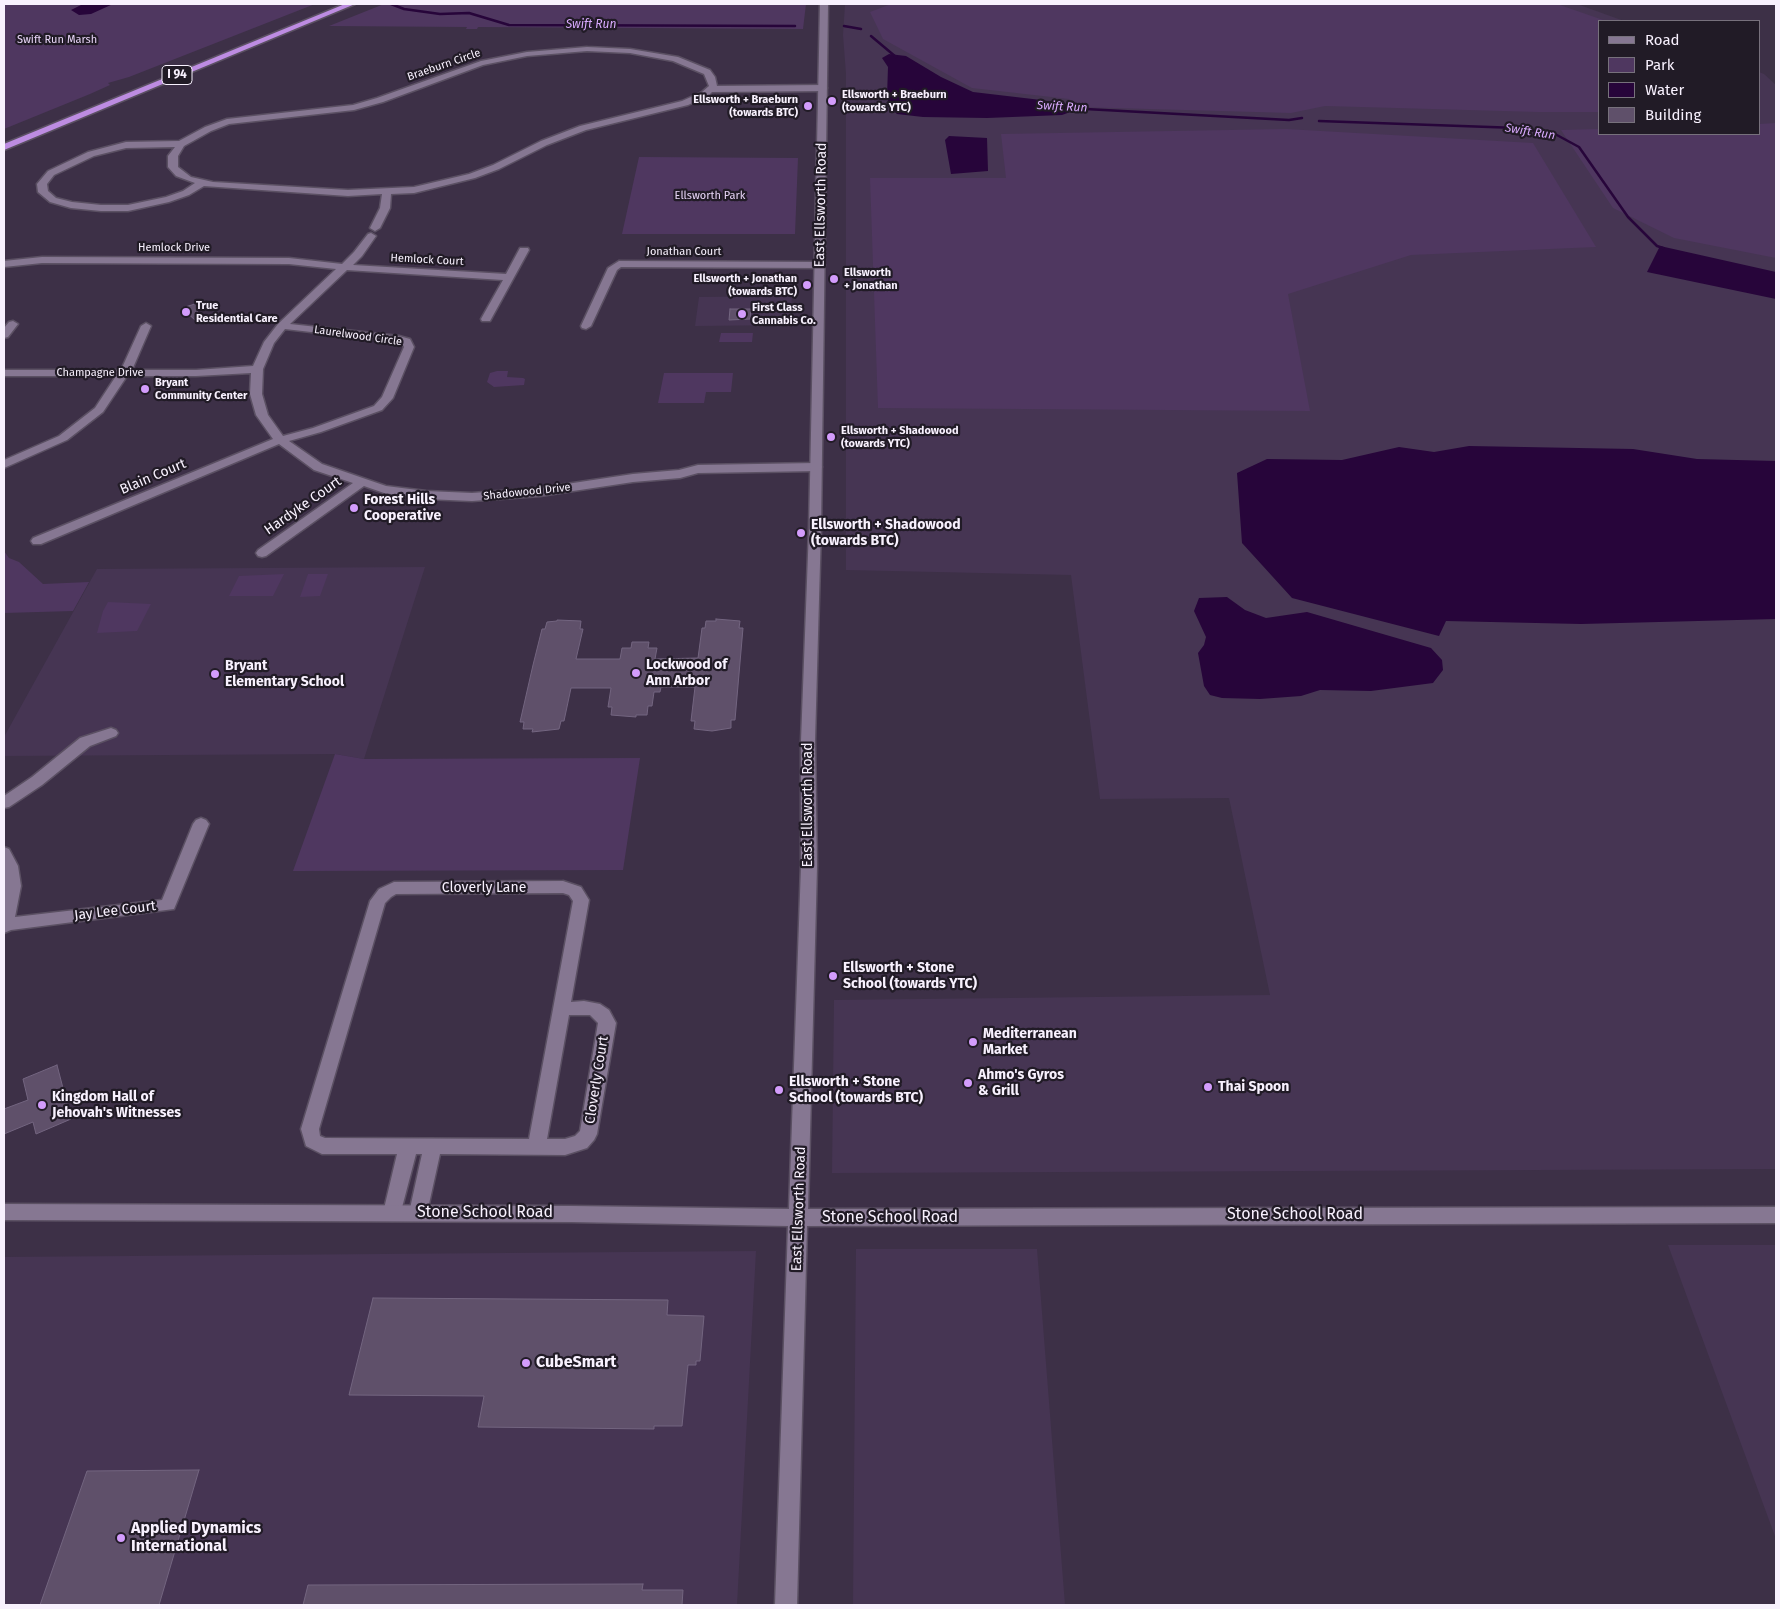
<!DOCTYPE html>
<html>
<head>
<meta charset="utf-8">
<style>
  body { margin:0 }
  #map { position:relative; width:1780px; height:1609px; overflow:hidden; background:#3d3047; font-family:"Fira Sans",sans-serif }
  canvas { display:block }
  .frame { position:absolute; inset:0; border:5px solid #f8f1fe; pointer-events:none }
  .legend { position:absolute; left:1598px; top:20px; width:162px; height:115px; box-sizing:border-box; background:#211b26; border:1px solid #77717c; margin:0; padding:6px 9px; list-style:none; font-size:15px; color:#f8f1fe }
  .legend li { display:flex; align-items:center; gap:10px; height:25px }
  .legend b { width:25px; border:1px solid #77717c }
</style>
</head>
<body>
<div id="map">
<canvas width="1780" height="1609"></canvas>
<div class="frame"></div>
<ul class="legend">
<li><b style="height:6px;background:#867792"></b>Road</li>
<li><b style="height:14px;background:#4f3760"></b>Park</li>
<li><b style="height:14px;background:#27053a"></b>Water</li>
<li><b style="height:14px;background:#5f506a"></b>Building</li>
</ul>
</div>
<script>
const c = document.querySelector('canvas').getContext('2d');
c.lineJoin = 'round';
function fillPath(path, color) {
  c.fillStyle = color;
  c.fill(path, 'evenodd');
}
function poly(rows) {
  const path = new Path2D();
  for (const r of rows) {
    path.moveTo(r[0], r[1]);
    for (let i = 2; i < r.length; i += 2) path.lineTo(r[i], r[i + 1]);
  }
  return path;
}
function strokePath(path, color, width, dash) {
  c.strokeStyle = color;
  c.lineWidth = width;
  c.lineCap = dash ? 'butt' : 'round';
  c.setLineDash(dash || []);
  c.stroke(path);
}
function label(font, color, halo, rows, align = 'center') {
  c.font = font + ' "Fira Sans",sans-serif';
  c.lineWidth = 4.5;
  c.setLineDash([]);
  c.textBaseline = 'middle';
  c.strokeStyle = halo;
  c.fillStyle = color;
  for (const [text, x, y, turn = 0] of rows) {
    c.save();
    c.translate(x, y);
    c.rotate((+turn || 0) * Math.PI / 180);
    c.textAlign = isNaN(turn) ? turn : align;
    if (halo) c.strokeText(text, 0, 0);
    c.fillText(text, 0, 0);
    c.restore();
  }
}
fillPath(poly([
  [845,4,1577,4,1624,21,1599,21,1599,134,1759,134,1759,72,1764,74,1776,85,1776,1169,832,1173,834,1000,1270,995,1229,798,1100,799,1071,575,846,570,846,74,843,35],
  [792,296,790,325,695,326,699,297],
  [425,567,364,759,335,754,4,756,4,737,97,569],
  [1668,1245,1776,1245,1776,1539],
  [856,1249,1037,1249,1065,1605,853,1605],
  [756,1251,737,1605,4,1605,4,1257]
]), '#463553');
fillPath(poly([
  [4,4,315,4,129,77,108,83,110,85,90,94,4,129],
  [384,4,806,4,803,29,478,27,477,29,466,29,467,27,329,26],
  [891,4,1557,4,1606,21,1599,21,1599,112,1538,112,1325,106,1291,113,1078,107,1069,99,972,88,883,39,870,12],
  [1776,123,1776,258,1674,238,1613,208,1561,130,1599,129,1599,134,1759,134,1759,124],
  [1286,129,1533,143,1596,247,1411,255,1288,294,1310,411,878,408,870,178,1006,178,1001,134],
  [639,157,798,158,795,234,622,234],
  [721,333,753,333,752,342,719,342],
  [497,371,508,371,507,377,523,378,525,379,524,385,494,387,487,382,490,373],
  [664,373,733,373,731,392,706,392,704,403,658,403],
  [4,551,9,558,19,562,43,584,89,582,73,611,4,613],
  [284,574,273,596,229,596,239,576],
  [308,574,328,574,320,596,300,597],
  [108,602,151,604,137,631,97,633,103,611],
  [335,754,364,759,640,758,623,870,293,871]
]), '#4f3760');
fillPath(poly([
  [83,4,113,4,91,14,79,15,71,10],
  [889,54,906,56,941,77,973,92,1041,100,1065,104,1076,110,1062,115,987,118,923,117,897,114,890,107,887,97,888,67,882,58],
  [949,136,987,138,988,171,951,174,945,140],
  [1660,246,1776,272,1776,299,1647,272],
  [1469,446,1633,449,1697,459,1776,461,1776,619,1581,624,1446,621,1439,636,1292,598,1242,543,1237,473,1267,459,1342,460,1399,447,1434,452],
  [1227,597,1245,610,1266,618,1307,612,1431,648,1442,660,1443,670,1433,683,1371,691,1320,690,1301,696,1260,699,1222,698,1210,695,1204,686,1198,653,1204,645,1206,637,1194,611,1199,598]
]), '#27053a');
strokePath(poly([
  [391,4,404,9,440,14,469,13,509,25,795,26],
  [844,26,861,29],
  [871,36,896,57],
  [1067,108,1289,120,1302,118],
  [1319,121,1518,128,1555,134,1579,147,1628,217,1657,246,1663,248]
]), '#27053a', 2.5);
const building = poly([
  [198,303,197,322,182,308,198,303],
  [730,309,751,309,750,319,729,320,730,309],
  [716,619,740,621,739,628,743,628,735,720,731,720,731,728,712,731,694,729,695,721,691,721,695,687,661,687,660,692,654,692,652,706,648,706,647,715,636,715,636,717,611,715,612,707,608,707,611,688,571,688,564,721,561,721,559,729,532,732,533,729,523,729,524,722,520,722,533,665,542,629,545,629,547,622,557,621,557,620,581,621,580,629,583,629,576,659,620,659,622,648,631,648,632,642,649,642,648,648,657,648,655,659,698,658,702,628,705,628,706,621,716,621,716,619],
  [57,1065,71,1119,36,1134,33,1122,4,1134,4,1109,28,1100,23,1079,57,1065],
  [373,1298,668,1300,667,1315,704,1316,700,1361,696,1361,696,1365,688,1365,682,1426,654,1426,654,1429,478,1427,484,1396,349,1395,373,1298],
  [199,1470,159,1605,40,1605,87,1471,199,1470],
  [643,1584,642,1590,683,1590,682,1605,303,1605,308,1585,643,1584]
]);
fillPath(building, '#5f506a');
strokePath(building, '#736580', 1);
const street = poly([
  [587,47,630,49,678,57,710,70,715,77,717,86,823,85,827,88,823,91,712,92,708,96,688,105,586,130,547,145,499,169,475,178,414,193,391,194,390,208,380,228,375,231,370,228,380,208,382,194,348,196,204,186,189,195,169,202,128,211,101,211,71,208,50,202,38,192,37,184,48,171,88,152,126,142,179,141,205,127,227,119,353,105,377,98,481,61,527,52,587,47],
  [587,51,630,53,673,61,704,74,709,86,702,92,682,101,580,126,541,141,493,165,469,174,414,187,348,190,213,182,191,177,178,167,178,156,184,146,211,131,229,124,354,110,383,102,483,65,527,56,587,51],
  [175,147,168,156,168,167,176,176,195,183,183,191,166,197,128,205,101,205,72,202,56,198,48,191,47,184,54,175,94,156,126,148,175,147],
  [371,233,376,236,362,256,353,265,506,274,520,248,528,248,529,250,490,321,482,321,481,319,503,280,347,270,290,324,399,336,410,339,414,347,393,398,382,410,321,432,289,441,322,464,386,486,426,491,472,493,540,488,633,474,679,470,698,465,816,463,822,467,816,471,698,473,680,478,633,482,540,496,472,501,426,499,384,493,364,486,266,556,262,557,258,556,256,553,258,550,353,483,314,470,279,444,41,544,33,544,31,541,33,538,273,439,256,415,250,394,251,373,196,376,127,376,103,412,67,440,4,468,4,460,59,436,95,408,116,376,4,376,4,370,121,370,141,326,146,323,151,326,132,370,196,370,253,366,264,342,278,324,336,269,289,264,42,263,4,267,4,261,42,257,289,258,342,264,354,252,368,234,371,233],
  [285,329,398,342,402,343,404,347,382,397,374,406,313,428,283,436,268,415,262,394,263,369,274,343,285,329],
  [619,261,820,262,825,265,820,268,621,267,617,270,591,326,586,329,582,328,581,326,608,268,619,261],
  [13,321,18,324,8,337,4,338,4,328,9,322,13,321],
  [111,728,116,730,118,733,116,736,90,746,42,785,9,807,4,808,4,796,32,777,80,738,111,728],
  [201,818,206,820,209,824,174,909,11,930,4,933,4,847,9,849,18,866,21,886,15,917,162,900,193,824,196,820,201,818],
  [563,881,581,887,589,900,571,1002,584,1001,600,1004,609,1010,616,1023,597,1134,594,1140,587,1148,565,1155,440,1154,427,1213,425,1219,418,1221,411,1219,409,1213,422,1154,416,1154,399,1219,392,1221,385,1219,383,1213,397,1154,322,1154,306,1146,301,1129,370,901,379,889,394,882,563,881],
  [563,893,569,895,573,901,529,1139,325,1138,320,1136,319,1129,385,903,391,897,396,894,563,893],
  [569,1015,590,1015,598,1023,580,1131,575,1136,565,1139,547,1139,569,1015]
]);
const secondary = poly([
  [820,4,828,4,821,528,815,741,817,866,808,1209,1776,1207,1776,1223,807,1226,797,1605,775,1605,788,1226,571,1222,4,1220,4,1204,571,1206,789,1209,801,866,801,741,809,528,820,4]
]);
const highway = poly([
  [345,4,355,4,4,150,4,144,345,4]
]);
strokePath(street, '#5b5063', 3);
strokePath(secondary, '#5b5063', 3);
strokePath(highway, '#5b5063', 3);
fillPath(street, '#867792');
fillPath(secondary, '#867792');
fillPath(highway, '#bd8ce2');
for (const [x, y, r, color] of [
  [832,101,5,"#d39cfc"],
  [808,106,5,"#d39cfc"],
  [834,279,5,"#d39cfc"],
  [807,285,5,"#d39cfc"],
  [186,312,5,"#d39cfc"],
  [742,314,5,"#d39cfc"],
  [145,389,5,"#d39cfc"],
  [831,437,5,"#d39cfc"],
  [354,508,5,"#d39cfc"],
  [801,533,5,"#d39cfc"],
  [636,673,5,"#d39cfc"],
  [215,674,5,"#d39cfc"],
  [833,976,5,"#d39cfc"],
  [973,1042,5,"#d39cfc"],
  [968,1083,5,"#d39cfc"],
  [1208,1087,5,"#d39cfc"],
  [779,1090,5,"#d39cfc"],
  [42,1105,5,"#d39cfc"],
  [526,1363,5,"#d39cfc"],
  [121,1538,5,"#d39cfc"]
]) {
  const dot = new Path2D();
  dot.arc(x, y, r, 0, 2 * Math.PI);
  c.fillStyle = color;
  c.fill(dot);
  strokePath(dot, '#211b26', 2);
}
label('11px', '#e7d4f6', '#211b26', [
  ["Swift Run Marsh",57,40],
  ["Ellsworth Park",710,196]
]);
label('11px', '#f8f1fe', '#211b26', [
  ["Braeburn Circle",444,65,-19],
  ["Hemlock Drive",174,248],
  ["Jonathan Court",684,252],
  ["Hemlock Court",427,260,3],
  ["Laurelwood Circle",358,336,8],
  ["Champagne Drive",100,373],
  ["Shadowood Drive",527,492,-6]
]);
label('bold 11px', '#f8f1fe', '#211b26', [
  ["Ellsworth + Braeburn",842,95],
  ["(towards YTC)",842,108],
  ["Ellsworth + Braeburn",798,100,"right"],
  ["(towards BTC)",798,113,"right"],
  ["Ellsworth",844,273],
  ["+ Jonathan",844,286],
  ["Ellsworth + Jonathan",797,279,"right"],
  ["(towards BTC)",797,292,"right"],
  ["True",196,306],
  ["Residential Care",196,319],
  ["First Class",752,308],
  ["Cannabis Co.",752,321],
  ["Bryant",155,383],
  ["Community Center",155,396],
  ["Ellsworth + Shadowood",841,431],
  ["(towards YTC)",841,444]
], 'left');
label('italic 12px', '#d9aafe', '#211b26', [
  ["Swift Run",591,25],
  ["Swift Run",1062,107,3],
  ["Swift Run",1530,132,9]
]);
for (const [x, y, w] of [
  [177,75,30]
]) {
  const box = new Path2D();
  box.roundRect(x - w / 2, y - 9.5, w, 19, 4);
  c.fillStyle = '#211b26';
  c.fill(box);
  strokePath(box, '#f8f1fe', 1);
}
label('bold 12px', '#f8f1fe', null, [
  ["I 94",177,75]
]);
label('14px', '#f8f1fe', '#211b26', [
  ["East Ellsworth Road",821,205,-89],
  ["Blain Court",153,477,-23],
  ["Hardyke Court",303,506,-35],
  ["East Ellsworth Road",808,805,-90],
  ["Cloverly Lane",484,888],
  ["Jay Lee Court",115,911,-7],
  ["Cloverly Court",597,1080,-81],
  ["East Ellsworth Road",799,1209,-88]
]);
label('bold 14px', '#f8f1fe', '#211b26', [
  ["Forest Hills",364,500],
  ["Cooperative",364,516],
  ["Ellsworth + Shadowood",811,525],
  ["(towards BTC)",811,541],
  ["Lockwood of",646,665],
  ["Ann Arbor",646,681],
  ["Bryant",225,666],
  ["Elementary School",225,682],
  ["Ellsworth + Stone",843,968],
  ["School (towards YTC)",843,984],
  ["Mediterranean",983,1034],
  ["Market",983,1050],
  ["Ahmo's Gyros",978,1075],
  ["& Grill",978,1091],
  ["Ellsworth + Stone",789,1082],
  ["School (towards BTC)",789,1098],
  ["Thai Spoon",1218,1087],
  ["Kingdom Hall of",52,1097],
  ["Jehovah's Witnesses",52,1113]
], 'left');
label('16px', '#f8f1fe', '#211b26', [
  ["Stone School Road",485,1213],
  ["Stone School Road",1295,1215],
  ["Stone School Road",890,1218]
]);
label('bold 16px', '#f8f1fe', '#211b26', [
  ["CubeSmart",536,1363],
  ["Applied Dynamics",131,1529],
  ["International",131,1547]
], 'left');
</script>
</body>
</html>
